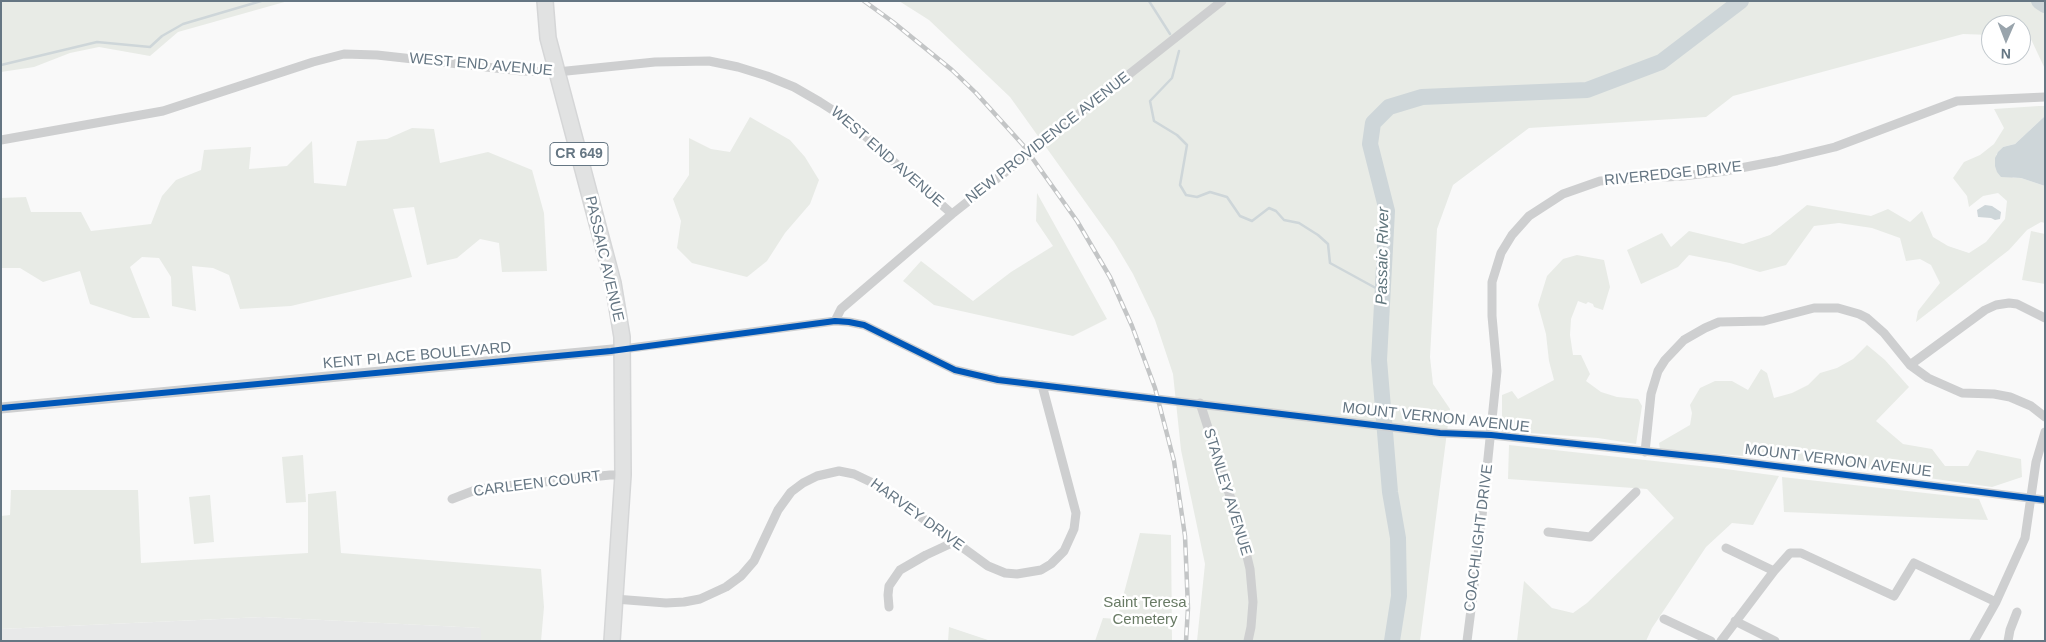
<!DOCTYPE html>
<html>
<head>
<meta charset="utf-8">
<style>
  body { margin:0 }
  #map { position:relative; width:2046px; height:642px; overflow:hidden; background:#f9f9f9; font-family:Helvetica,sans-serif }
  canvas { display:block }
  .frame { position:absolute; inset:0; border:2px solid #657683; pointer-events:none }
  .north { position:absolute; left:1981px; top:15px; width:50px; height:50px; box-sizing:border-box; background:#fff; border:1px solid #c1c8cd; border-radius:50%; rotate:181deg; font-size:14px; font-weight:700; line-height:20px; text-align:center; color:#657683 }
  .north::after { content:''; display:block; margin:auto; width:18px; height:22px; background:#99a4ac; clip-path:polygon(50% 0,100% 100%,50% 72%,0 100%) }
</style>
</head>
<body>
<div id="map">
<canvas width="2046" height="642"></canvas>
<div class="frame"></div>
<div class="north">N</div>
</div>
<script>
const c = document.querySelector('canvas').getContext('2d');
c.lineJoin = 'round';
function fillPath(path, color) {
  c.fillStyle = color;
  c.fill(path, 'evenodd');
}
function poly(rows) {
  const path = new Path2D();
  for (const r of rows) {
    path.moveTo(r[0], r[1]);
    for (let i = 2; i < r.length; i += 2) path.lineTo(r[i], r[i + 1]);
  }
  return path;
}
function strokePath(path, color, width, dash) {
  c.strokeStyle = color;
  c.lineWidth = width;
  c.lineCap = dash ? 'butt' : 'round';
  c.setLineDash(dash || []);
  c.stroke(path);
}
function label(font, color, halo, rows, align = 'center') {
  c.font = font + ' Helvetica,sans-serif';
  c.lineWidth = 5;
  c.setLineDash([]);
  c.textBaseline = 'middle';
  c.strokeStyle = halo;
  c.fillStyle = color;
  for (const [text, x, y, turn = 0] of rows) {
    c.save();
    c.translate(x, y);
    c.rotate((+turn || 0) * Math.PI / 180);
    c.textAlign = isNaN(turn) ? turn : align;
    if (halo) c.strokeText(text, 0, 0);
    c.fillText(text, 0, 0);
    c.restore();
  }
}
fillPath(poly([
  [263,617,482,628,481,641,1,641,1,629]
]), '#e8e9e9');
fillPath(poly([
  [1,1,288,1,178,32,150,56,99,47,70,53,34,67,1,72],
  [899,1,2045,1,2045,69,2030,37,2021,36,2021,25,1991,25,1991,35,1963,34,1733,96,1706,117,1529,128,1453,185,1437,229,1430,357,1433,384,1450,409,1420,641,1197,641,1205,564,1181,450,1173,374,1155,320,1133,274,1114,242,1010,97,929,20],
  [2039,106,2045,106,2045,116,2015,144,2003,147,1996,155,2013,178,2021,178,2045,186,2045,223,2041,222,2027,230,2009,250,1916,322,1918,311,1940,283,1931,265,1920,259,1906,261,1900,238,1872,228,1839,223,1814,226,1786,265,1760,272,1730,263,1689,255,1678,267,1641,284,1627,250,1662,233,1671,247,1689,231,1743,244,1770,235,1807,205,1871,216,1888,209,1910,222,1922,211,1933,237,1948,246,1969,253,1986,242,2005,219,2007,201,1998,193,1983,196,1969,207,1967,196,1953,178,1964,162,1980,155,1994,144,2004,128,1994,109],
  [750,117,790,140,805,157,819,180,810,204,785,233,767,261,747,277,692,263,677,248,681,221,673,199,689,175,689,138,711,149,730,152],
  [412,128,434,129,440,163,488,152,532,170,544,213,547,271,502,272,499,243,480,239,457,258,427,265,414,207,393,209,412,277,291,306,240,309,229,275,213,268,192,266,196,311,172,306,171,277,159,258,142,257,130,267,150,318,133,318,90,304,80,271,43,282,20,268,1,268,1,198,26,197,31,212,81,212,91,231,151,224,162,196,176,180,201,170,204,150,251,147,249,169,287,166,312,141,314,183,346,186,357,141,387,139],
  [1037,193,1107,319,1073,336,934,305,903,281,921,261,973,301,1011,272,1053,246,1036,221],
  [2031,231,2045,234,2045,284,2022,280],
  [1577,255,1604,260,1610,287,1603,310,1594,307,1593,304,1588,302,1586,304,1578,301,1571,319,1570,335,1573,355,1581,355,1590,374,1586,381,1601,392,1617,397,1638,399,1642,406,1636,444,1598,438,1502,431,1502,395,1512,391,1518,399,1554,380,1549,361,1546,334,1538,305,1547,276,1563,259],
  [1867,345,1885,360,1909,387,1876,421,1903,444,1932,449,1945,466,1968,466,1977,450,2021,459,2022,477,1992,487,1816,462,1660,449,1659,443,1690,425,1692,413,1690,405,1700,388,1715,381,1732,381,1748,390,1761,369,1767,373,1774,398,1792,393,1808,385,1820,373,1837,368,1853,359],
  [1509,445,1718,468,1779,476,1753,525,1732,523,1706,547,1652,628,1646,641,1517,641,1524,581,1552,608,1573,613,1587,603,1674,518,1647,489,1508,479],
  [303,455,306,502,286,503,282,457],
  [1782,477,1979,499,1988,520,1784,512],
  [11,490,138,490,141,563,308,553,308,494,336,491,341,553,541,569,544,607,541,641,481,641,481,628,263,617,1,629,1,516,10,515],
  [210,495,214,542,194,544,189,497],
  [1140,533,1171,535,1172,641,1095,641,1103,618,1117,619],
  [949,627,991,641,948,641]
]), '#e8ebe6');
fillPath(poly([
  [2045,116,2045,186,2021,178,2001,177,1997,172,1995,166,1995,158,1998,152,2003,147,2015,144],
  [1985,205,1992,206,2001,212,2000,219,1995,220,1991,218,1978,217,1977,210]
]), '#ced6d9');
strokePath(poly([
  [1149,1,1170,34],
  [1179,51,1172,78,1150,101,1154,121,1177,135,1187,145,1180,185,1186,195,1197,197,1210,192,1227,197,1240,216,1252,221,1269,208,1276,211,1284,220,1299,223,1318,235,1328,244,1330,263,1383,292],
  [1,65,97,42,150,47,162,36,183,24,261,1]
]), '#ced6d9', 2.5);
strokePath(poly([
  [2039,1,2045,5],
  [1392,641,1399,596,1398,538,1390,492,1379,360,1387,211,1370,144,1373,123,1389,107,1422,97,1587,90,1661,62,1741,1]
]), '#ced6d9', 16);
const primary = poly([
  [545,1,548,38,613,283,622,337,623,475,612,641]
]);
strokePath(primary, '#d5d6d7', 18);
strokePath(poly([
  [1,140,163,111,313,62,344,54,377,55,522,71,557,72,655,62,709,61,738,67,767,76,794,87,820,102,845,118,952,214],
  [835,321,841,309,952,214,1222,1],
  [623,349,835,321,849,322,864,325,955,370,998,380,1440,433,1491,435,1719,459,2045,500],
  [1910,365,1985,310,1996,305,2009,303,2017,304,2045,318],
  [1200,403,1240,527,1250,569,1253,602,1251,627,1248,641],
  [1645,452,1651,394,1658,371,1665,360,1684,340,1705,328,1719,322,1764,321,1814,308,1838,308,1859,314,1867,318,1884,333,1910,365,1928,378,1962,393,1994,394,2010,397,2031,406,2045,417],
  [452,499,478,489,610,475,623,475],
  [1548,532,1590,537,1636,492],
  [1726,548,1774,571],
  [615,599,666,603,684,602,700,599,726,587,741,576,754,561,778,510,791,492,803,483,817,476,839,471,854,474,877,485,988,566,1005,573,1017,574,1041,570,1051,564,1064,551,1074,529,1076,513,1042,385],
  [889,607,888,595,889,586,900,570,926,555,954,542],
  [1664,619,1711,641],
  [1735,621,1775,641],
  [1467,641,1478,555,1497,371,1492,316,1492,282,1501,253,1512,235,1529,216,1563,194,1600,181,1683,176,1725,171,1777,161,1835,147,1957,101,2045,97],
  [1721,641,1774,571,1790,553,1801,553,1894,596,1914,563,1996,602],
  [1974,641,1996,602,2025,538,2036,462,2045,432],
  [2008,641,2010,630,2017,612]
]), '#cecfd0', 9);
strokePath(poly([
  [1,408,623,349]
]), '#cecfd0', 11);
strokePath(primary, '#e1e2e2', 15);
const rail = poly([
  [864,1,893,22,952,70,976,93,1023,145,1077,221,1110,277,1132,326,1155,388,1174,461,1185,536,1188,608,1186,641]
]);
strokePath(rail, '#c3c5c6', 4.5);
strokePath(rail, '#fff', 2.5, [8]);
strokePath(poly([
  [1,408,611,351,835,321,849,322,864,325,955,370,998,380,1440,433,1491,435,1719,459,2045,500]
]), '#0057b8', 6);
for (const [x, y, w] of [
  [579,154,58]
]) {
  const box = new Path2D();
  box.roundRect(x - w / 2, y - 11.5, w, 23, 4);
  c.fillStyle = '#fff';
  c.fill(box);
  strokePath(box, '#657683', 1);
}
label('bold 14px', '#657683', null, [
  ["CR 649",579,154]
]);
label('15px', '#657683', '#fff', [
  ["WEST END AVENUE",481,65,5],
  ["NEW PROVIDENCE AVENUE",1048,138,-38],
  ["WEST END AVENUE",887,157,41],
  ["RIVEREDGE DRIVE",1673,174,-6],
  ["PASSAIC AVENUE",604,259,77],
  ["KENT PLACE BOULEVARD",417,356,-5],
  ["MOUNT VERNON AVENUE",1436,418,6],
  ["MOUNT VERNON AVENUE",1838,461,7],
  ["CARLEEN COURT",537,484,-7],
  ["STANLEY AVENUE",1227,492,73],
  ["HARVEY DRIVE",917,515,36],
  ["COACHLIGHT DRIVE",1479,538,-83]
]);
label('15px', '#687a64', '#fff', [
  ["Saint Teresa",1145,603],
  ["Cemetery",1145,620]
]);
label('italic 16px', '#60757c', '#fff', [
  ["Passaic River",1383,256,-89]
]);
</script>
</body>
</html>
